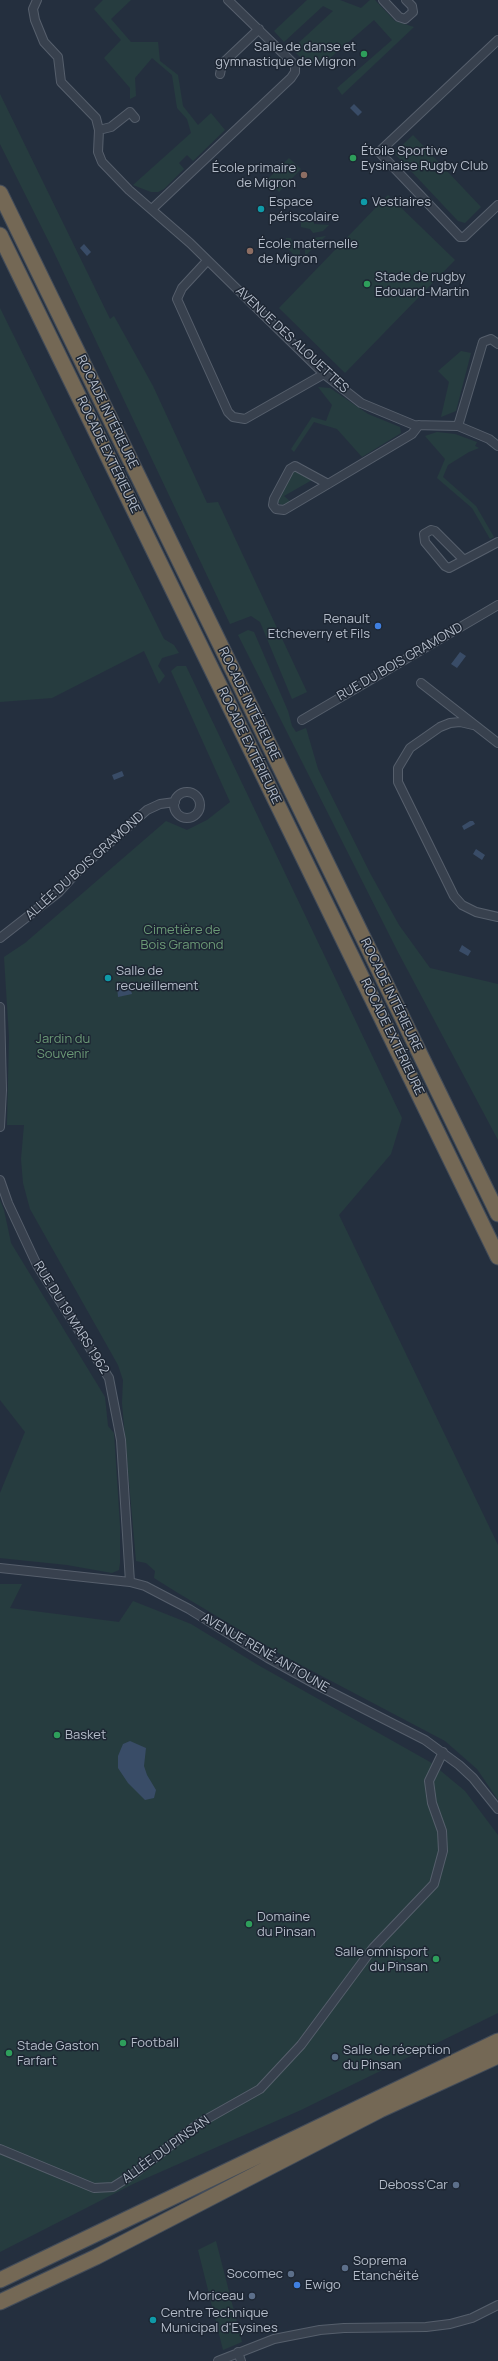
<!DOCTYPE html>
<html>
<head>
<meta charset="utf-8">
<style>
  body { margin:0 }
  canvas { display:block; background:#242f3e }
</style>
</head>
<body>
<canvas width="498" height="2361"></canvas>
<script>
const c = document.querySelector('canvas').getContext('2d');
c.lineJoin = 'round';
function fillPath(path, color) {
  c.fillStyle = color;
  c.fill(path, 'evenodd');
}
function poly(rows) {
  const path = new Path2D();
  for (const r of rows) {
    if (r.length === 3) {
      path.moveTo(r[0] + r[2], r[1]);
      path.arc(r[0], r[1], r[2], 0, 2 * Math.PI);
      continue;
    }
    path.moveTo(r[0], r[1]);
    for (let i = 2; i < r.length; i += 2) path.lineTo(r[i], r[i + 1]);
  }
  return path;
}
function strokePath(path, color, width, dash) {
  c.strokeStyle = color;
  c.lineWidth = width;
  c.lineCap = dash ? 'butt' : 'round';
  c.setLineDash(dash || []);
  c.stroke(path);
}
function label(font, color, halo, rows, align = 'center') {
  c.font = font + ' Manrope,sans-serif';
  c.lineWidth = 3;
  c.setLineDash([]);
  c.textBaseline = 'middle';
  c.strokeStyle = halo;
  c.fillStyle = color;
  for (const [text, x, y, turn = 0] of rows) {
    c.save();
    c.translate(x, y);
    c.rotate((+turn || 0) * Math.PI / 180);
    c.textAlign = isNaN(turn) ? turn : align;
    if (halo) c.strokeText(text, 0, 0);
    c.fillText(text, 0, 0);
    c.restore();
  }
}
fillPath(poly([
  [103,0,131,0,111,19,131,42,158,42,160,61,178,75,183,106,198,125,211,113,225,130,193,161,187,155,179,163,184,169,164,189,158,192,151,192,133,185,191,133,187,119,177,108,172,75,152,58,135,78,136,96,130,99,130,88,104,58,121,40,94,9],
  [307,0,340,0,361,8,370,0,375,0,395,21,414,27,342,95,337,88,392,40,374,20,322,65,300,57,292,49,333,11,323,6,284,42,274,31],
  [0,94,110,319,114,316,153,386,207,503,218,502,307,692,292,699,260,622,251,616,230,624,52,248,0,144],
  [413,135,481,207,465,223,458,221,395,154,396,151],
  [289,158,301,169,279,192,267,180],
  [388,195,455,260,345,373,279,308],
  [301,222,314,222,314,224,329,225,323,231,313,233,310,229,301,227],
  [326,236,305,256,305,250,310,247,314,238],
  [286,238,291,238,293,245,300,250,300,261,286,247],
  [0,308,164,639,174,645,179,653,162,658,158,666,165,676,159,684,144,651,52,698,0,702],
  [461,351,471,353,456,411,441,417,449,382,438,371],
  [318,387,330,388,368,414,400,427,401,433,362,457,337,429,314,422,294,452,291,449,312,417,326,421,332,405],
  [437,432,455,434,477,442,475,446,479,448,469,452,448,465,443,477,476,506,494,537,490,539,472,508,437,478,445,459,425,436],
  [295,470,312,480,284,496,291,502,282,505,277,502,290,473],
  [248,630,254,632,288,711,292,726,296,732,306,728,318,769,370,873,399,925,430,968,498,984,498,1140,398,952,238,635],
  [177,666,186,666,402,1118,391,1154,339,1215,498,1545,498,1800,477,1769,445,1741,282,1655,178,1593,154,1578,155,1571,146,1563,136,1561,122,1403,123,1380,118,1365,30,1209,23,1183,21,1159,24,1125,7,1125,9,1037,4,957,25,943,166,821,187,830,207,820,230,802,171,671],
  [0,1200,4,1210,11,1243,105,1397,108,1426,114,1433,120,1526,120,1563,119,1570,112,1573,67,1565,0,1558,0,1493,25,1432,0,1400],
  [0,1584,22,1584,10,1608,119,1622,133,1601,191,1624,258,1665,430,1762,465,1791,498,1835,498,2013,301,2110,133,2184,0,2252],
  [216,2241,242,2342,223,2350,198,2250]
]), '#263c3f');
fillPath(poly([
  [354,104,362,112,358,116,350,108],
  [84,244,91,252,87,256,80,248],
  [460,652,466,656,457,668,451,664],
  [122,771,124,776,114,780,112,775],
  [470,821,473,821,475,824,464,830,462,826],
  [476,849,485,855,482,860,473,854],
  [462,945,471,951,468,956,459,951],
  [129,983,132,994,118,997,117,986],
  [130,1741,146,1748,144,1766,147,1775,156,1790,154,1798,145,1800,128,1783,118,1768,118,1756,123,1744]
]), '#394c67');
const street = poly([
  [37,0,33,9,35,20,44,42,58,57,61,82,96,118,99,130,98,152,102,162,129,190,190,243,324,374,361,403,414,425,458,426,489,439,498,446],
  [383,0,399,17,405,19,413,12,412,6,406,0],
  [498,40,379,152,460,237,464,237,498,205],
  [220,74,222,64,259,29],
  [99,130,111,127,130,112,135,118],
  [152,209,291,78,295,72,295,65,228,0],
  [207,261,182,288,177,299,228,412,233,417,245,419,324,374],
  [458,426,483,342,491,339,498,344],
  [328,484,295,466,290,469,274,499,273,505,276,509,284,510,328,484,412,434,419,425],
  [464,560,435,531,431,530,424,534,425,542,445,566,449,568,498,542],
  [421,683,498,743],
  [302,720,498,605],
  [473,725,460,722,450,723,440,727,410,748,398,768,398,782,454,896,462,905,476,912,498,917],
  [187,805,13],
  [0,938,59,892,80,869,147,810,160,804,175,802],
  [0,1007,2,1090,0,1127],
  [0,1180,8,1203,37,1265,109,1378,121,1440,130,1582],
  [0,1568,130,1582,145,1586,189,1609,268,1658,315,1684,425,1740,459,1765,473,1778,498,1809],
  [0,2149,94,2188,113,2187,135,2173,198,2124,260,2089,301,2045,373,1948,434,1884,443,1851,442,1831,432,1803,429,1781,443,1752],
  [238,2352,241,2361],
  [218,2361,274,2339,320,2330,344,2328,426,2327,450,2324,472,2318,498,2305]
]);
const highway = poly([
  [0,193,498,1214],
  [0,235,498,1257],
  [0,2280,498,2041],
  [0,2302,96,2257,380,2110,498,2056]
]);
strokePath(street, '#565f6c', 10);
strokePath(highway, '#434c59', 17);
strokePath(street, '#38414e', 8);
strokePath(highway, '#746855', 15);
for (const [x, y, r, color] of [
  [364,54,4,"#2e9e5b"],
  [353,158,4,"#2e9e5b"],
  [304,175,4,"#8d6e63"],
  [364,202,4,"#0f9aa8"],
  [261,209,4,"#0f9aa8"],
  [250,251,4,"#8d6e63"],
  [367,284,4,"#2e9e5b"],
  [378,626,4,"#3f7fe0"],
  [108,978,4,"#0f9aa8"],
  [57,1735,4,"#2e9e5b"],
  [249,1924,4,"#2e9e5b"],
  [436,1959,4,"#2e9e5b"],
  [123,2043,4,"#2e9e5b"],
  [9,2053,4,"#2e9e5b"],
  [335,2057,4,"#5c6f8a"],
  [456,2185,4,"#5c6f8a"],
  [345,2268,4,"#5c6f8a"],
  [291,2274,4,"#5c6f8a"],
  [297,2285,4,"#3f7fe0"],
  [252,2296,4,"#5c6f8a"],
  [153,2320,4,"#0f9aa8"]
]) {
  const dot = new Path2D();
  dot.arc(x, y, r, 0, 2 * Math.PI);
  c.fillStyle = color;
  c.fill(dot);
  strokePath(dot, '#1d2633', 1.5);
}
label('13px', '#b4bcc9', '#1d2633', [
  ["Salle de danse et",356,47,"right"],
  ["gymnastique de Migron",356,62,"right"],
  ["Étoile Sportive",361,151],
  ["Eysinaise Rugby Club",361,166],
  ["École primaire",296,168,"right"],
  ["de Migron",296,183,"right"],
  ["Espace",269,202],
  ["périscolaire",269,217],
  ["Vestiaires",372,202],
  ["École maternelle",258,244],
  ["de Migron",258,259],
  ["Stade de rugby",375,277],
  ["Edouard-Martin",375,292],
  ["Renault",370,619,"right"],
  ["Etcheverry et Fils",370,634,"right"],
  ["Salle de",116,971],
  ["recueillement",116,986],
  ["Basket",65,1735],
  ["Domaine",257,1917],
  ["du Pinsan",257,1932],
  ["Salle omnisport",428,1952,"right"],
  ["du Pinsan",428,1967,"right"],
  ["Football",131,2043],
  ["Stade Gaston",17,2046],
  ["Farfart",17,2061],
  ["Salle de réception",343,2050],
  ["du Pinsan",343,2065],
  ["Deboss'Car",448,2185,"right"],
  ["Soprema",353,2261],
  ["Etanchéité",353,2276],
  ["Socomec",283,2274,"right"],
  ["Ewigo",305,2285],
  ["Moriceau",244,2296,"right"],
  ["Centre Technique",161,2313],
  ["Municipal d'Eysines",161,2328]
], 'left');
label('13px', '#b4bcc9', '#1d2633', [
  ["AVENUE DES ALOUETTES",292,340,43],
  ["ROCADE INTÉRIEURE",107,412,64],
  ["ROCADE EXTÉRIEURE",108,455,64],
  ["RUE DU BOIS GRAMOND",400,662,-30],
  ["ROCADE INTÉRIEURE",249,704,64],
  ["ROCADE EXTÉRIEURE",249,746,64],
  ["ALLÉE DU BOIS GRAMOND",85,866,-42],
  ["ROCADE INTÉRIEURE",391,995,64],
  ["ROCADE EXTÉRIEURE",392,1037,64],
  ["RUE DU 19 MARS 1962",71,1318,58],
  ["AVENUE RENÉ ANTOUNE",265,1653,30],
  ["ALLÉE DU PINSAN",166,2150,-36]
]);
label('13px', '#6b9a76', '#1d2633', [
  ["Cimetière de",182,930],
  ["Bois Gramond",182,945],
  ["Jardin du",63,1039],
  ["Souvenir",63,1054]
]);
</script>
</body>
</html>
